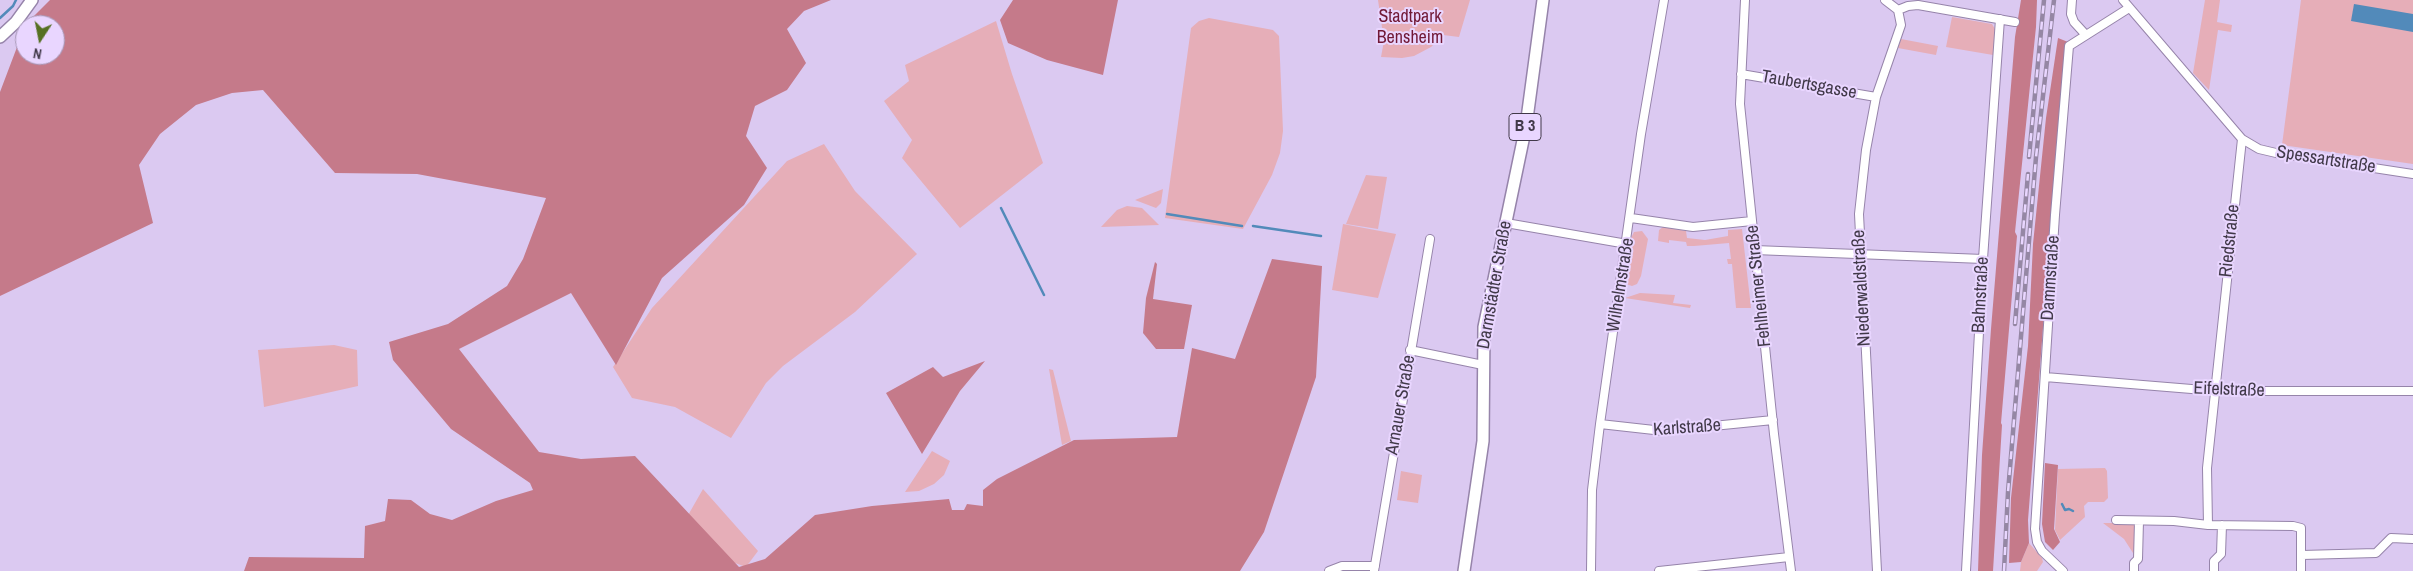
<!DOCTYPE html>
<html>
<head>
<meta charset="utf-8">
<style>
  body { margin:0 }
  #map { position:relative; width:2413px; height:571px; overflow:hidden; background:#dbc9f1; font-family:"Archivo Narrow",sans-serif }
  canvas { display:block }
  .north { position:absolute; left:15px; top:15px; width:50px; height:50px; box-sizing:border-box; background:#e9d6ff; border:1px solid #a697b6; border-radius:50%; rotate:191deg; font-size:14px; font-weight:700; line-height:20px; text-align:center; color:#413949 }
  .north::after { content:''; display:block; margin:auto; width:18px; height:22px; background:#567023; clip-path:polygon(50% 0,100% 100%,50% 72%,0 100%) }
</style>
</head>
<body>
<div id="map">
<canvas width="2413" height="571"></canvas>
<div class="north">N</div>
</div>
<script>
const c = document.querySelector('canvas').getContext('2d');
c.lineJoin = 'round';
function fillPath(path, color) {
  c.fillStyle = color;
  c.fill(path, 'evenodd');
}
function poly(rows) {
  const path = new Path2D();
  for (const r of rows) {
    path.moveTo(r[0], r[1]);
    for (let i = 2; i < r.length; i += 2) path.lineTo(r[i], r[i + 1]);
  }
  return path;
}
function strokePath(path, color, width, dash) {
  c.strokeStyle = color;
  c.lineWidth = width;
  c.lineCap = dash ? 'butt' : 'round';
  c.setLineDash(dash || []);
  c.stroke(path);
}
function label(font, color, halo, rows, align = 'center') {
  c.font = font + ' "Archivo Narrow",sans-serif';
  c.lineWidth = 4;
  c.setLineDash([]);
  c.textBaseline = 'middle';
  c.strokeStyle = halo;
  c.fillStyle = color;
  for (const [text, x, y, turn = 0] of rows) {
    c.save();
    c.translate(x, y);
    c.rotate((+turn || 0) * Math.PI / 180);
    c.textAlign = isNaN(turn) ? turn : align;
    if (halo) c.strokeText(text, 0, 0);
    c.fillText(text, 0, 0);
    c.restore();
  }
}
fillPath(poly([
  [1378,0,1470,0,1459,37,1443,35,1431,47,1414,56,1402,58,1381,57,1384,41],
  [2205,0,2220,0,2217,22,2232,25,2231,32,2218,30,2209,90,2193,73],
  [2301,0,2413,0,2413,164,2282,145],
  [1952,17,1992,24,1995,29,1993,55,1946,47],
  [1209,18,1273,30,1279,36,1283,131,1280,153,1272,175,1243,229,1165,218,1191,28,1199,21],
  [996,21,1012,74,1043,163,960,228,902,158,912,140,884,101,909,81,905,65],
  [1901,39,1938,46,1936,55,1898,48],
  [824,144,855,191,917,254,855,312,783,366,766,383,731,438,675,407,632,398,613,367,652,308,787,161],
  [1366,175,1387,177,1378,229,1346,224],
  [1163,189,1161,203,1156,208,1135,200],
  [1127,206,1142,208,1159,225,1101,227,1117,210],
  [1343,224,1396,234,1378,298,1332,290],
  [1663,227,1686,231,1687,238,1705,240,1728,236,1728,230,1742,229,1751,308,1736,308,1732,264,1728,264,1727,259,1731,259,1729,243,1694,246,1687,246,1686,242,1669,240,1669,243,1658,241,1659,230],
  [1642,231,1648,239,1641,276,1637,284,1632,286,1626,284,1631,238,1634,232],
  [1640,293,1675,295,1673,303,1691,305,1690,308,1625,298],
  [334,345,357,350,358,386,264,407,258,350],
  [1049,369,1053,370,1071,441,1062,445],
  [932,451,950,461,944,475,934,484,919,491,905,492],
  [2105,468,2107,471,2108,498,2104,502,2088,502,2084,506,2085,517,2060,540,2055,530,2058,469],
  [1401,471,1422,475,1418,503,1397,500],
  [703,489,758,551,746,567,724,559,683,524],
  [2103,523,2132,523,2136,527,2136,557,2133,560,2133,553,2124,539],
  [2029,543,2042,558,2043,562,2037,571,2020,571,2021,562]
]), '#e6aeb8');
fillPath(poly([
  [50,0,831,0,804,11,787,29,806,63,787,90,755,106,746,136,767,168,744,205,662,278,616,365,571,293,459,349,539,452,581,459,635,456,739,567,765,559,815,515,872,506,949,499,952,510,964,510,967,504,983,506,983,490,997,479,1074,440,1177,437,1192,348,1235,359,1272,259,1322,266,1316,377,1264,532,1240,571,244,571,249,557,364,558,365,526,385,521,388,499,411,500,430,514,452,520,496,501,533,490,530,483,451,429,393,360,389,342,448,324,507,286,523,259,546,198,417,174,335,173,263,90,232,93,196,105,160,134,139,165,153,223,0,296,0,92,25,26,25,55,55,55,55,25,25,25],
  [1013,0,1118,0,1103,75,1047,60,1008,43,1000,20],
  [2021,0,2037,0,2036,27,2015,232,2017,236,2001,423,2002,425,1993,571,1978,571,1982,455,1991,329,2015,37],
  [2058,38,2068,42,2057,149,2028,520,2029,543,2021,562,2009,563,2011,498,2028,346,2033,244,2046,118],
  [1155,262,1157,264,1153,299,1192,305,1184,349,1156,349,1143,333,1146,298],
  [985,361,960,391,922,454,886,393,933,367,943,377],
  [2045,463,2058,465,2054,529,2060,542,2053,550,2045,542,2042,524]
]), '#c57a8a');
fillPath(poly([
  [2354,4,2413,14,2413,32,2351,21]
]), '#528aba');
strokePath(poly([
  [0,18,13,6,16,0],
  [1001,208,1044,295],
  [1167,214,1242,226],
  [1253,226,1321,236],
  [2062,504,2065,510,2069,509,2073,511]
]), '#528aba', 2.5);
const minor = poly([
  [1745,0,1740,104,1774,434,1791,571],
  [1885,0,1898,10],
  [2072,0,2071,14,2074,22,2085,34],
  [2123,0,2242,139,2207,468,2208,525],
  [1898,10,1908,6,1918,5,2015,22],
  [1741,74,1876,97],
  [2242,139,2259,149,2276,153,2413,174],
  [1631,218,1693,227,1752,221],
  [1506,223,1627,244],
  [1755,250,1983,259],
  [1410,350,1483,365],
  [2045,377,2216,391,2413,391],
  [1600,424,1663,431,1773,420],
  [2116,520,2174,521,2208,525,2293,526,2301,528,2301,571],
  [2302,555,2376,553,2391,538,2413,539],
  [1329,571,1342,566,1375,566],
  [1374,571,1430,239],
  [1591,571,1592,490,1600,424,1641,134,1664,0],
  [1659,571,1789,557],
  [1877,571,1859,214,1866,150,1876,97,1901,25,1898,10],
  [1966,571,1983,259,2000,19],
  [2063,571,2042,551,2037,542,2035,529,2055,215,2069,46,2129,8],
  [2134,571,2134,563,2138,559,2139,521],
  [2214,571,2214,561,2221,554,2222,525]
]);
const primary = poly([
  [0,37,16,22,32,0],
  [1464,571,1483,441,1484,327,1526,126,1543,0]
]);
strokePath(minor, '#9684aa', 10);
strokePath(primary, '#9684aa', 14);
strokePath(minor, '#fff', 8);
strokePath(primary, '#fff', 11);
const rail = poly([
  [2029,157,2044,0],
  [2015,324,2028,174],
  [2004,571,2008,492,2036,157,2054,0]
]);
strokePath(rail, '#9587a4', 4.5);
strokePath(rail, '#e9d6ff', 2.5, [8]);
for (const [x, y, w] of [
  [1525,127,32]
]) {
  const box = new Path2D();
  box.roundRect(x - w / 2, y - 13.5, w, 27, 4);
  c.fillStyle = '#e9d6ff';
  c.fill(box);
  strokePath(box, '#413949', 1);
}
label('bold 16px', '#413949', null, [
  ["B 3",1525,127]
]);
label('18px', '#711836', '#e9d6ff', [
  ["Stadtpark",1410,17],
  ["Bensheim",1410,38]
]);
label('18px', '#413949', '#e9d6ff', [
  ["Taubertsgasse",1809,85,10],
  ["Spessartstraße",2326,160,9],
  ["Riedstraße",2230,241,-84],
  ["Dammstraße",2051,278,-86],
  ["Darmstädter Straße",1495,285,-80],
  ["Wilhelmstraße",1621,285,-81],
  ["Fehlheimer Straße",1759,286,-96],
  ["Niederwaldstraße",1862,288,-93],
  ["Bahnstraße",1981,295,-87],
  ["Eifelstraße",2229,390,2],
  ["Arnauer Straße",1401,405,-80],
  ["Karlstraße",1687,428,-4]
]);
</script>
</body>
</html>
